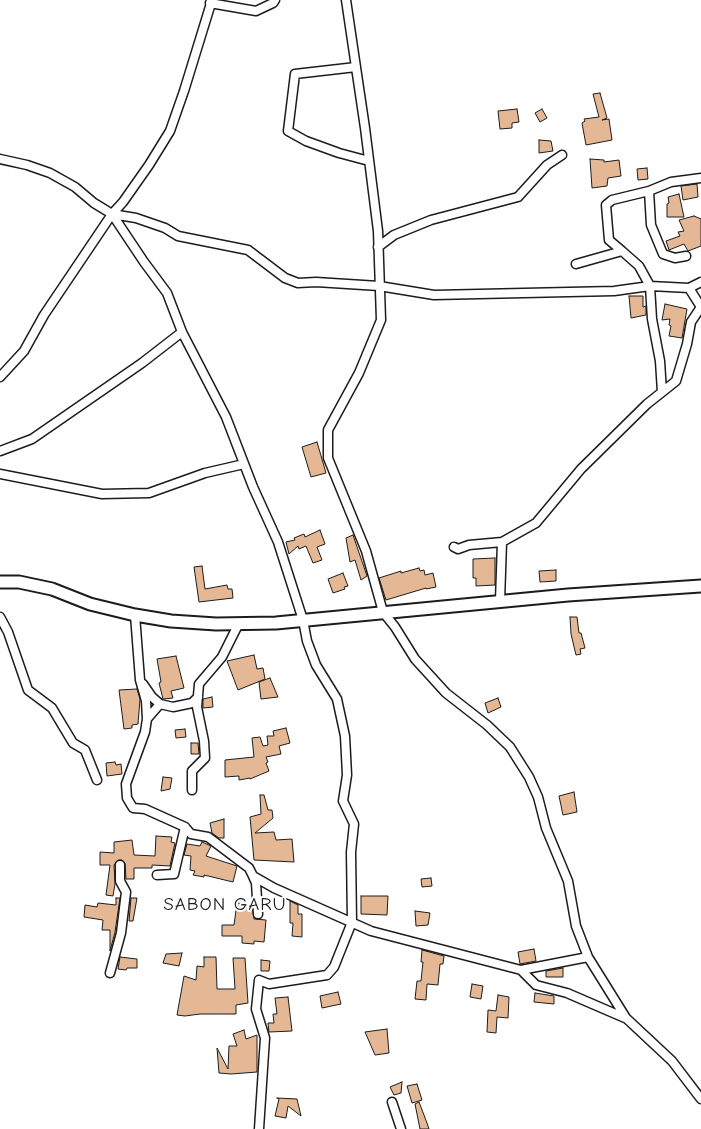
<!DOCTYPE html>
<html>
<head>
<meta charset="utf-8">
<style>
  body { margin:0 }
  canvas { display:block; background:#fff }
</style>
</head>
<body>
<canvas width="701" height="1129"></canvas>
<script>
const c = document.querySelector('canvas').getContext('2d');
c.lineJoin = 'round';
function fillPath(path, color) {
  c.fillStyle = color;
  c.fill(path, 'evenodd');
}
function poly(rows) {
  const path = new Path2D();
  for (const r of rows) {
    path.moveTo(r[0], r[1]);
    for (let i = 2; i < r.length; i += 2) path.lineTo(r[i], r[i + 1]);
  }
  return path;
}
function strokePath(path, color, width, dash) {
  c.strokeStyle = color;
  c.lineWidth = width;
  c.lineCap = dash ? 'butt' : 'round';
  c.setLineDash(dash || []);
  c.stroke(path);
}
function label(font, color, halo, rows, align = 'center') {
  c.font = font + ' "Comic Neue",sans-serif';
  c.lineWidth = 4;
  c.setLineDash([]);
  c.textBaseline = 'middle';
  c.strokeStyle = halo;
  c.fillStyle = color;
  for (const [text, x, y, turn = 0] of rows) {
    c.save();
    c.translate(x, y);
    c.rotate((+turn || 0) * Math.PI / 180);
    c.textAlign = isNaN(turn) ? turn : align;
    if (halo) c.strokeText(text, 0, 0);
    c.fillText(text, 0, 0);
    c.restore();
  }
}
const building = poly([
  [600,93,607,118,602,120,609,119,612,140,586,145,582,123,585,121,584,119,599,117,593,94,600,93],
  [517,109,519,122,512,123,512,128,500,129,498,111,517,109],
  [542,109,547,118,540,122,535,113,542,109],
  [539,140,551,141,553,151,539,153,539,140],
  [590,159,604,160,604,162,619,160,621,176,608,178,607,186,592,188,590,159],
  [647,168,648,179,638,180,637,169,647,168],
  [697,184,698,197,683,200,681,186,697,184],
  [679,194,684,217,667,217,667,204,669,203,668,197,679,194],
  [694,216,701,219,701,246,688,251,684,244,669,250,666,241,680,236,678,232,684,231,679,220,694,216],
  [629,296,643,296,643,307,646,306,646,315,631,318,629,296],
  [665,304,687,309,682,338,669,336,671,326,669,325,670,319,662,320,665,304],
  [317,442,326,473,311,477,302,447,317,442],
  [320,530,325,544,317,547,322,560,313,563,306,546,299,549,298,546,289,554,286,542,295,540,294,538,304,534,305,537,320,530],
  [353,535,367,576,361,580,355,560,350,562,346,538,353,535],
  [495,558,495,585,476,586,476,578,473,578,473,559,495,558],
  [202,566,205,589,227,585,228,589,232,589,233,598,199,602,194,567,202,566],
  [419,568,420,571,424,570,425,575,433,573,436,587,426,589,426,588,386,600,379,578,401,571,401,573,419,568],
  [556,570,556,581,540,582,539,571,556,570],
  [343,573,348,586,344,587,345,589,333,593,328,579,343,573],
  [570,617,577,617,579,633,581,633,585,648,580,649,581,654,576,655,571,634,570,617],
  [254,655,257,669,263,668,265,679,238,690,227,661,254,655],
  [176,656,184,688,171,691,173,698,163,699,159,683,161,682,157,659,176,656],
  [270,678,278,697,261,699,259,682,270,678],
  [137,689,140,699,138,724,132,725,132,728,124,729,119,690,137,689],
  [212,697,213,707,203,708,203,699,212,697],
  [498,698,501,707,488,713,485,703,498,698],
  [286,728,290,743,279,746,281,754,266,757,268,762,266,763,269,771,250,779,250,778,239,780,239,776,225,777,225,760,254,757,252,738,260,737,263,746,268,745,267,736,274,736,273,731,286,728],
  [185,729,186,737,176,738,175,730,185,729],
  [191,743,198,743,199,754,191,754,191,743],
  [115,762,116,765,121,764,122,774,107,776,106,763,115,762],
  [163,777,172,778,170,789,161,791,163,777],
  [574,792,577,812,563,815,559,796,574,792],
  [260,795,264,795,268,810,272,810,273,818,255,833,274,832,276,840,292,839,294,862,254,860,250,817,261,814,260,795],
  [224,819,224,838,219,838,212,833,210,823,224,819],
  [156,836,172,837,171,842,175,843,170,866,152,865,152,868,134,868,134,879,126,879,125,863,122,860,118,860,114,865,115,884,113,896,106,895,110,865,100,865,100,852,114,853,114,842,132,840,134,855,155,856,156,836],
  [202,842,211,846,206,856,237,866,233,882,204,875,204,877,193,875,195,871,190,870,191,856,184,855,187,844,200,846,202,842],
  [431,878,432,886,422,887,421,879,431,878],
  [361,896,388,896,387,915,361,914,361,896],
  [116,898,120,898,115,932,110,951,110,930,102,930,103,920,84,917,85,905,97,907,98,903,116,905,116,898],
  [131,898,137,898,133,921,129,921,131,898],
  [290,901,298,905,298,914,302,914,302,937,292,936,293,923,290,923,290,901],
  [237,903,252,905,254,919,266,920,264,942,254,941,254,944,242,943,242,936,222,936,222,925,234,925,237,903],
  [415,911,430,913,428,925,416,926,415,911],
  [534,949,536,961,520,964,518,952,534,949],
  [422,950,444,956,443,964,440,964,438,985,427,984,426,1000,415,999,417,981,421,981,423,962,421,962,422,950],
  [182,953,179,966,163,963,166,954,182,953],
  [120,957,137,959,137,968,127,968,126,970,118,969,120,957],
  [204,957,216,957,217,989,235,989,233,958,245,958,248,1003,236,1005,236,1014,200,1014,185,1016,177,1015,184,976,196,980,197,966,204,967,204,957],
  [261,960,270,961,269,971,261,971,261,960],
  [563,968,563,977,546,977,546,971,563,968],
  [472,984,483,986,481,999,470,997,472,984],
  [338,992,341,1004,322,1008,320,996,338,992],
  [535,993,554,996,554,1004,534,1002,535,993],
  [498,995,509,997,508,1018,497,1017,496,1033,487,1032,488,1010,496,1011,498,995],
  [288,997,292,1031,269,1032,268,1023,274,1023,273,1014,277,1014,275,998,288,997],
  [387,1029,389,1053,375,1055,365,1032,387,1029],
  [244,1030,246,1039,257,1035,257,1072,231,1074,219,1073,217,1048,228,1069,229,1046,237,1046,233,1034,244,1030],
  [402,1082,401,1093,394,1095,390,1087,402,1082],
  [417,1084,422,1100,412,1103,407,1086,417,1084],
  [277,1098,297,1099,301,1116,288,1106,286,1118,275,1116,279,1099,277,1098],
  [419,1102,427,1123,429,1129,420,1129,415,1104,419,1102]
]);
fillPath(building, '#e5b895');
strokePath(building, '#1c1c1c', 1);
const street = poly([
  [346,0,365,128,378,231,381,320,359,373,328,430,328,458,366,551,383,612,395,627,415,659,446,693,487,725,510,747,529,777,538,797,546,828,568,881,576,926,588,957,626,1018,672,1061,701,1099],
  [210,3,256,11,273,3,275,0],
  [356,67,295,74,288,131,306,141,339,153,369,161],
  [0,159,27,165,50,173,75,187,94,203,112,214],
  [378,247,394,235,431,220,518,197,547,165,562,155],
  [622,251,609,240,606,205,612,200,649,191],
  [686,256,675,258,663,254,651,225,649,191,671,182,701,178],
  [576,264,622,251,639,266,650,286,689,288,701,307],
  [689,288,701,282],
  [0,377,24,351,44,315,112,214,123,202,149,165,170,131,184,91,212,0],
  [0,451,32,439,142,363,182,332],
  [0,474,102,494,149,493,205,473,244,464],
  [454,547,458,549,469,545,502,542],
  [500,601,502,542,536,523,581,469,647,404,676,381,687,344,691,322,701,307],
  [135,615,140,680,146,701,147,719,145,732,126,784,127,798,133,808,145,809,185,827,191,834,208,837,249,868,253,876,274,888,371,931,521,970,536,985,567,993,625,1018],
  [0,617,8,632,28,690,52,708,73,743,85,750,97,780],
  [143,684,152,697,160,704,173,707,192,703,198,697],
  [147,719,160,704],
  [192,790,192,771,205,758,204,741,197,707,199,684,222,657,239,623],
  [252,874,256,883,258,914],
  [157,875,174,874,185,827],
  [521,970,588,957],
  [110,973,121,933,126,892,120,881,120,865],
  [392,1102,401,1129],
  [259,1129,265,1038,256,1009,259,980,269,984,327,975,334,967,352,922,351,852,354,824,343,801,347,775,345,736,337,699,316,665,307,641,303,620,278,542,253,487,226,417,182,332,167,293,144,262,112,214,136,218,165,228,178,236,248,250,285,278,298,283,316,282,379,286,434,295,614,291,650,286,652,319,660,361,662,392]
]);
const secondary = poly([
  [0,582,19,582,52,589,90,604,135,615,171,621,216,624,276,623,568,595,701,586]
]);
strokePath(street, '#1c1c1c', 11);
strokePath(secondary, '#1c1c1c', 15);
strokePath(street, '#fff', 8);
strokePath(secondary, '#fff', 11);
c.letterSpacing = '1px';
label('19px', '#1c1c1c', '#fff', [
  ["SABON GARU",225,905]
]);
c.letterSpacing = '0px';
</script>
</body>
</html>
